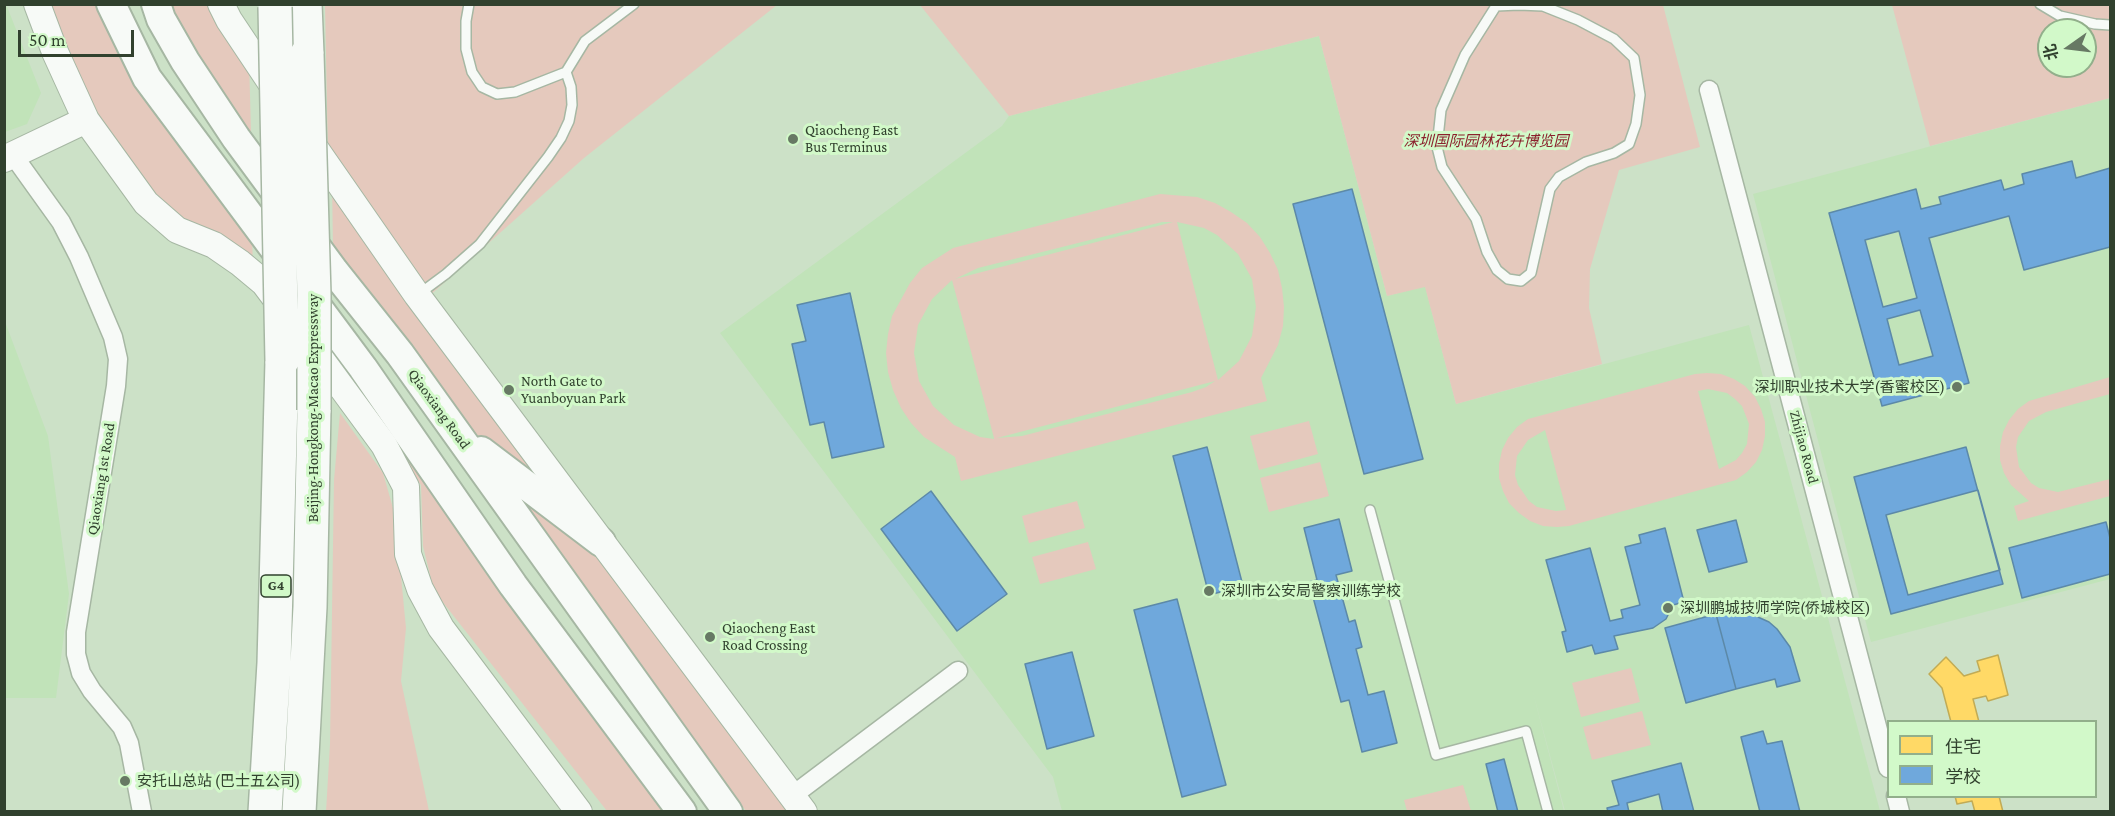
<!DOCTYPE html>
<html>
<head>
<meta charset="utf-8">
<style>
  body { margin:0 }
  #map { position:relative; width:2115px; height:816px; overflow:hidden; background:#cce1c7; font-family:"Crimson Pro","Noto Sans SC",serif }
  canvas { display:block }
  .frame { position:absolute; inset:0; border:6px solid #31412e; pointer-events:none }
  .legend { position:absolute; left:1887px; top:720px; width:210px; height:78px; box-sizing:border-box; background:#d2f9c9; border:2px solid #92af8b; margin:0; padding:8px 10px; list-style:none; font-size:18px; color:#31412e }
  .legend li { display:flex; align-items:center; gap:12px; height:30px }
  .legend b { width:30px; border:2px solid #92af8b }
  .north { position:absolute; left:2037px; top:18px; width:60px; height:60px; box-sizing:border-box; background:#d2f9c9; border:2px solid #92af8b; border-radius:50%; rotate:256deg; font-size:16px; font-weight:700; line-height:24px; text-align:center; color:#31412e }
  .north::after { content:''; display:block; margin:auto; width:21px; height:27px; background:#677964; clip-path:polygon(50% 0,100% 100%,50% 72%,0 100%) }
  .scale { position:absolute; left:18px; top:30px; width:116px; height:27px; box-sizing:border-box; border:3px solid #31412e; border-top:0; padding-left:8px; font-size:18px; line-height:21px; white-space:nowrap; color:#31412e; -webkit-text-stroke:4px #d2f9c9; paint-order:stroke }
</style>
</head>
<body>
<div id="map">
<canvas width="2115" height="816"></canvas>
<div class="frame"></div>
<ul class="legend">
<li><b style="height:16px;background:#ffd966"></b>住宅</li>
<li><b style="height:16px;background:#6fa8dc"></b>学校</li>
</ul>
<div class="north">北</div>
<div class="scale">50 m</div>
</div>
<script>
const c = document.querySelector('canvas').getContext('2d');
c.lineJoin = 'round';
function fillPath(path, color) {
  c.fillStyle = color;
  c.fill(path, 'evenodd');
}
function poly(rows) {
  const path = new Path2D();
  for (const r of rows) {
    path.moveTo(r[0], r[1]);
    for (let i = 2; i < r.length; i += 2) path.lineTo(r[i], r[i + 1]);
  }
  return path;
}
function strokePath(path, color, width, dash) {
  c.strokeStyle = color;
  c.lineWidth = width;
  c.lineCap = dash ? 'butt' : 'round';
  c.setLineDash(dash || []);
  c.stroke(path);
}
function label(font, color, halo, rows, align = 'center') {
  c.font = font + ' "Crimson Pro","Noto Sans SC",serif';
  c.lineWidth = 6;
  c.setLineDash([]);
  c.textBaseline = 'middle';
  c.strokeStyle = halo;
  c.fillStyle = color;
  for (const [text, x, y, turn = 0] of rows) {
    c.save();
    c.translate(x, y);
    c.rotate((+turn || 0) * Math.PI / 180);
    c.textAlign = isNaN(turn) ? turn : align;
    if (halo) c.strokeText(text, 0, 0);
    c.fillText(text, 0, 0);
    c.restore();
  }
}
fillPath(poly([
  [6,4,41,93,27,124,5,132,4,5],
  [1319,36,1387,296,1425,286,1456,404,1749,325,1880,811,1565,811,1532,689,1564,811,1062,811,1053,777,720,333,1002,126,1009,116],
  [2110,98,2110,579,1871,642,1753,194],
  [4,319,48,436,69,594,56,698,5,698]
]), '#c1e3b9');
fillPath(poly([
  [43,5,98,5,159,117,252,240,253,264,200,231,159,203,101,123],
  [166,5,215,5,249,59,251,132,247,132,178,33],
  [325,5,777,5,584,158,427,298,328,155],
  [920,5,1663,5,1700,147,1619,170,1590,269,1589,308,1602,364,1456,404,1425,287,1387,296,1319,36,1009,116],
  [1892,5,2110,5,2110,98,1930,146],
  [2049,30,2085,30,2085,66,2049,66],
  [332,180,545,488,464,425,333,250],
  [1160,194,1197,197,1215,203,1231,212,1247,223,1260,237,1270,253,1278,270,1282,288,1284,307,1283,326,1278,345,1261,378,1267,401,961,481,955,457,924,437,911,423,901,408,893,390,888,372,886,353,888,334,892,316,910,283,922,268,953,248],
  [1162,222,1173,222,955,279,978,268],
  [1177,222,1204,228,1217,235,1238,254,1252,279,1256,307,1252,336,1239,361,1218,380],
  [952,280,994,438,994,439,980,437,954,425,933,406,919,381,914,353,918,325,932,299],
  [1215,381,1206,387,1192,392,1022,436,997,438],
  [334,353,672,811,607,811,434,591,423,546,421,485,333,363],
  [1707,373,1721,374,1734,379,1745,386,1755,397,1761,409,1765,422,1765,436,1762,450,1756,462,1747,472,1736,480,1569,526,1557,527,1543,526,1530,521,1519,513,1509,503,1503,491,1499,478,1499,464,1502,450,1508,438,1517,427,1528,419,1695,374],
  [1708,389,1727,393,1735,399,1742,406,1749,424,1747,444,1742,453,1736,460,1719,469,1698,391],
  [1545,430,1566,509,1566,510,1556,511,1537,507,1529,501,1518,485,1515,475,1517,456,1528,440],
  [2110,377,2110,394,2046,412,2029,421,2018,437,2016,447,2019,467,2031,483,2039,488,2058,492,2110,479,2110,496,2018,521,2014,506,2029,501,2011,485,2004,473,2000,460,2000,446,2003,432,2009,420,2018,409,2029,401],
  [340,413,383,473,395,515,406,628,401,681,429,811,326,812,330,744,334,480],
  [1309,421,1318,454,1259,470,1250,436],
  [1320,462,1329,496,1269,512,1260,478],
  [500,479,606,547,796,811,746,811],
  [1077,501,1085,528,1029,543,1022,516],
  [1088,542,1096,569,1040,584,1032,557],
  [1631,668,1640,702,1581,717,1572,683],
  [1642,711,1651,745,1592,760,1583,727],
  [1463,785,1471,811,1407,811,1404,800]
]), '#e5c9bd');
const homes = poly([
  [1998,655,2008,695,1988,701,1986,696,1973,699,1979,722,1951,722,1942,688,1929,674,1946,657,1964,676,1980,671,1977,661,1998,655],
  [1955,796,1999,796,2003,812,1975,812,1972,801,1957,804,1955,796]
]);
fillPath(homes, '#ffd966');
strokePath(homes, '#c1ab55', 1.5);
const schools = poly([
  [2072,161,2076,178,2110,168,2110,247,2024,270,2009,216,1929,238,1969,383,1882,406,1829,213,1916,189,1921,209,1941,204,1939,197,2001,180,2004,190,2024,184,2022,174,2072,161],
  [1899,231,1917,298,1883,307,1865,240,1899,231],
  [1920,310,1933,356,1899,365,1887,319,1920,310],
  [1352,189,1423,459,1364,474,1293,204,1352,189],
  [850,293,884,447,832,458,824,422,810,425,792,344,806,341,797,305,850,293],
  [1207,447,1243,586,1209,595,1173,456,1207,447],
  [1966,447,2003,584,1891,614,1854,477,1966,447],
  [1978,490,2000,570,1908,595,1886,515,1978,490],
  [931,491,1007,594,957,631,881,529,931,491],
  [1339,519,1352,571,1336,575,1349,622,1355,620,1362,647,1356,649,1368,695,1384,691,1397,743,1362,752,1349,700,1341,702,1309,582,1317,580,1304,528,1339,519],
  [1736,520,1747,562,1709,572,1697,530,1736,520],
  [2106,522,2110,538,2110,574,2022,598,2009,548,2106,522],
  [1665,528,1684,602,1673,605,1666,619,1653,628,1614,636,1618,649,1595,654,1592,645,1567,652,1562,632,1566,631,1546,560,1590,548,1610,621,1623,618,1621,610,1640,605,1625,547,1641,543,1639,535,1665,528],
  [1177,599,1226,785,1182,797,1134,610,1177,599],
  [1727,612,1749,613,1769,622,1777,629,1790,647,1800,681,1777,687,1775,679,1736,689,1716,614,1727,612],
  [1716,614,1736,689,1686,703,1665,628,1716,614],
  [1072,652,1094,736,1047,749,1025,664,1072,652],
  [1763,731,1767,744,1782,741,1800,812,1760,812,1741,737,1763,731],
  [1504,759,1518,812,1498,812,1486,764,1504,759],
  [1681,763,1694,812,1663,812,1659,794,1627,803,1629,812,1608,812,1607,808,1619,805,1612,781,1681,763]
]);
fillPath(schools, '#6fa8dc');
strokePath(schools, '#5c89a8', 1.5);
const lane = poly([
  [469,4,466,21,466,49,472,72,482,87,497,94,515,92,566,72],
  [2040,4,2060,16,2095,24,2110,25],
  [1519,5,1543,6,1578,20,1614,39,1634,58,1640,95,1636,124,1629,144,1614,153,1586,162,1559,177,1550,189,1531,273,1521,281,1508,279,1497,270,1487,252,1476,219,1442,167,1437,147,1441,110,1465,55,1496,6,1519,5],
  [419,294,446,274,480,244,548,157,561,138,569,121,572,105,571,87,566,72,585,41,634,4],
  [1370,510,1436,755,1526,731,1548,812]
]);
const street = poly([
  [1709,90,1888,768],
  [13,155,61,222,79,257,113,337,118,359,116,386,76,632,76,654,81,673,92,691,122,727,129,743,142,812],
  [792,796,958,671],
  [1896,796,1900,812]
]);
const secondary = poly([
  [37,4,55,52,86,120,146,203,177,230,214,245,240,263,264,283,285,311],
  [221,4,229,20,279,95],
  [308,138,417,295,804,812],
  [4,159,86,120],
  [309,343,384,445,406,487,408,554,420,589,441,628,579,812]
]);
const primary = poly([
  [111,4,147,78,363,368,513,585,682,812],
  [156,4,161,19,185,61,236,138,334,271,400,354,728,812],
  [481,451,601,542]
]);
const highway = poly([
  [305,4,307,54],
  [265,812,274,663,282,361],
  [299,812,310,607,314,410]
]);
strokePath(lane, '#a6b7a3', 12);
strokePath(street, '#a6b7a3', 21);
strokePath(secondary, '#a6b7a3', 28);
strokePath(primary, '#a6b7a3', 32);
strokePath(highway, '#a6b7a3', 36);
strokePath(lane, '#f7faf7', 9);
strokePath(street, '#f7faf7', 18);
strokePath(secondary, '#f7faf7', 26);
strokePath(primary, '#f7faf7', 28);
strokePath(highway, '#f7faf7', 33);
const highwayBridge = poly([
  [275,7,282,361],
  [307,54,314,295,314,410]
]);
strokePath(highwayBridge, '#a6b7a3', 36, []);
strokePath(highwayBridge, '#f7faf7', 33);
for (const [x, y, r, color] of [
  [793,139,6,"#677964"],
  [1957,387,6,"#677964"],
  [509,390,6,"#677964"],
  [1209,591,6,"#677964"],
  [1668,608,6,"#677964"],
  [710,637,6,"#677964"],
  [125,781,6,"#677964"]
]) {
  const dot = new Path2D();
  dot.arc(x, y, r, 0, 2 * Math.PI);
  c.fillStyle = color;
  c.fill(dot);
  strokePath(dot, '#d2f9c9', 2);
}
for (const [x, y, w] of [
  [276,586,30]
]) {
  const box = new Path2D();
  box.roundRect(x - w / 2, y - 11, w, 22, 4.5);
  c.fillStyle = '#d2f9c9';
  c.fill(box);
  strokePath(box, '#31412e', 1.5);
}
label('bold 14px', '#31412e', null, [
  ["G4",276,586]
]);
label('15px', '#31412e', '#d2f9c9', [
  ["Qiaocheng East",805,130],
  ["Bus Terminus",805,147],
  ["North Gate to",521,381],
  ["Yuanboyuan Park",521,398],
  ["深圳职业技术大学(香蜜校区)",1945,387,"right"],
  ["深圳市公安局警察训练学校",1221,591],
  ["深圳鹏城技师学院(侨城校区)",1680,608],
  ["Qiaocheng East",722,628],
  ["Road Crossing",722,645],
  ["安托山总站 (巴士五公司)",137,781]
], 'left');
label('italic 15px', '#8b212d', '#d2f9c9', [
  ["深圳国际园林花卉博览园",1486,141]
]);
label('15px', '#31412e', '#d2f9c9', [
  ["Beijing-Hongkong-Macao Expressway",313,408,-90],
  ["Qiaoxiang Road",439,409,54],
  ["Zhijiao Road",1804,447,75],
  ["Qiaoxiang 1st Road",101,479,-81]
]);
</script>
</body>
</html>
